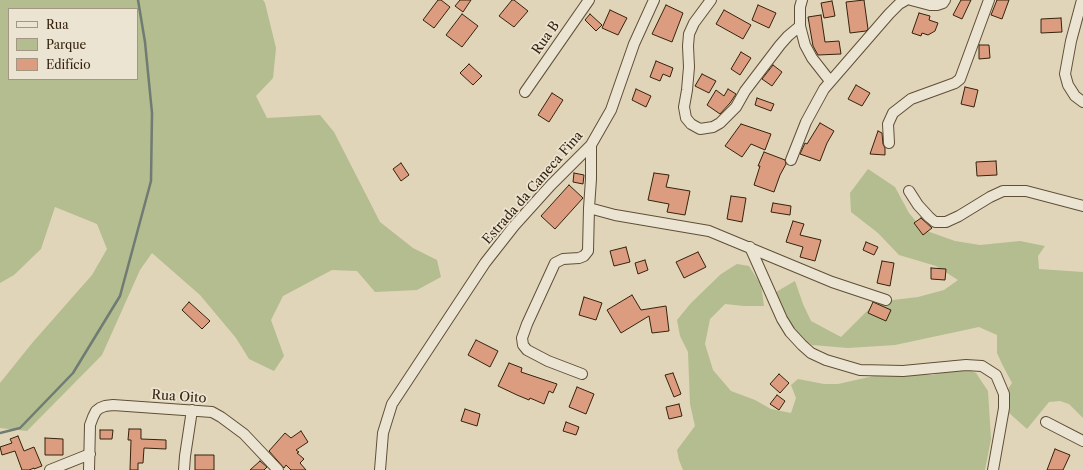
<!DOCTYPE html>
<html>
<head>
<meta charset="utf-8">
<style>
  body { margin:0 }
  #map { position:relative; width:1083px; height:470px; overflow:hidden; background:#e0d5b9; font-family:"Libre Caslon Text",serif }
  canvas { display:block }
  .legend { position:absolute; left:8px; top:8px; width:130px; height:72px; box-sizing:border-box; background:#ebe4d2; border:1px solid #a39683; margin:0; padding:5px 7px; list-style:none; font-size:12px; color:#36220c }
  .legend li { display:flex; align-items:center; gap:8px; height:20px }
  .legend b { width:20px; border:1px solid #a39683 }
</style>
</head>
<body>
<div id="map">
<canvas width="1083" height="470"></canvas>
<ul class="legend">
<li><b style="height:5px;background:#ebe4d2"></b>Rua</li>
<li><b style="height:11px;background:#b3bd8f"></b>Parque</li>
<li><b style="height:11px;background:#dc9c7f"></b>Edifício</li>
</ul>
</div>
<script>
const c = document.querySelector('canvas').getContext('2d');
c.lineJoin = 'round';
function fillPath(path, color) {
  c.fillStyle = color;
  c.fill(path, 'evenodd');
}
function poly(rows) {
  const path = new Path2D();
  for (const r of rows) {
    path.moveTo(r[0], r[1]);
    for (let i = 2; i < r.length; i += 2) path.lineTo(r[i], r[i + 1]);
  }
  return path;
}
function strokePath(path, color, width, dash) {
  c.strokeStyle = color;
  c.lineWidth = width;
  c.lineCap = dash ? 'butt' : 'round';
  c.setLineDash(dash || []);
  c.stroke(path);
}
function label(font, color, halo, rows, align = 'center') {
  c.font = font + ' "Libre Caslon Text",serif';
  c.lineWidth = 3.5;
  c.setLineDash([]);
  c.textBaseline = 'middle';
  c.strokeStyle = halo;
  c.fillStyle = color;
  for (const [text, x, y, turn = 0] of rows) {
    c.save();
    c.translate(x, y);
    c.rotate((+turn || 0) * Math.PI / 180);
    c.textAlign = isNaN(turn) ? turn : align;
    if (halo) c.strokeText(text, 0, 0);
    c.fillText(text, 0, 0);
    c.restore();
  }
}
fillPath(poly([
  [0,0,263,0,265,3,276,48,273,78,256,96,267,118,320,115,334,132,380,222,413,248,437,260,441,277,417,290,375,292,357,271,332,270,283,296,271,320,284,356,274,371,249,359,236,338,200,295,152,253,140,270,102,355,27,431,0,428,0,383,33,342,92,275,107,249,97,224,55,207,41,249,14,275,0,283],
  [9,9,137,9,137,79,9,79],
  [868,169,895,187,909,213,921,227,927,231,955,241,980,245,1020,241,1045,246,1038,256,1039,269,1083,272,1083,418,1069,404,1060,401,1049,402,1027,429,1008,412,1006,392,1012,383,1002,364,997,353,997,335,979,327,895,345,848,348,812,345,795,334,776,292,795,281,803,304,811,321,841,337,876,302,918,297,944,290,958,280,936,266,899,255,878,233,851,212,850,193],
  [737,264,749,266,761,285,764,306,744,306,725,304,710,319,705,344,713,370,731,391,755,400,771,409,791,413,796,398,791,385,798,379,824,384,838,384,887,373,933,375,961,367,976,373,988,391,991,439,985,470,683,470,679,460,677,450,695,426,690,404,688,352,680,336,677,320,691,303,721,274]
]), '#b3bd8f');
strokePath(poly([
  [0,433,20,428,73,373,120,296,151,181,152,113,145,42,138,0]
]), '#707b73', 2.5);
const building = poly([
  [438,0,441,0,450,7,434,28,423,20,438,0],
  [460,0,471,0,463,12,455,6,460,0],
  [512,0,514,0,528,11,514,27,499,16,512,0],
  [864,0,868,29,866,31,850,33,846,2,864,0],
  [961,0,971,0,962,19,953,15,961,0],
  [997,0,1009,0,1002,19,991,15,997,0],
  [832,1,835,16,824,18,821,3,832,1],
  [666,5,683,13,672,42,652,34,666,5],
  [758,5,776,13,769,28,752,20,758,5],
  [610,10,627,18,618,35,602,28,610,10],
  [724,10,751,25,743,39,716,24,724,10],
  [919,13,930,16,929,20,938,23,935,31,928,35,922,33,921,36,912,33,919,13],
  [462,14,478,26,462,47,446,35,462,14],
  [590,14,602,25,596,31,585,20,590,14],
  [821,15,825,42,839,41,841,54,818,55,813,46,808,17,821,15],
  [1061,18,1062,32,1041,33,1041,19,1061,18],
  [979,45,989,45,990,58,979,59,979,45],
  [741,52,751,58,740,75,731,69,741,52],
  [656,61,673,68,670,77,663,74,660,81,650,77,656,61],
  [469,64,482,76,473,85,460,73,469,64],
  [773,65,782,72,772,86,762,79,773,65],
  [702,74,716,81,709,93,695,86,702,74],
  [856,85,870,93,862,106,848,99,856,85],
  [965,87,978,90,974,107,961,104,965,87],
  [636,89,651,96,646,107,632,100,636,89],
  [728,89,736,94,730,103,720,114,707,105,716,90,724,96,728,89],
  [552,93,563,100,549,122,538,115,552,93],
  [757,98,774,104,771,111,755,105,757,98],
  [820,123,834,131,827,143,820,161,800,154,805,143,807,144,820,123],
  [741,124,771,134,765,150,751,144,742,157,725,146,741,124],
  [878,131,882,133,883,144,885,148,885,155,870,154,878,131],
  [764,152,785,160,786,164,780,175,774,192,754,185,760,166,758,166,764,152],
  [996,161,997,175,977,176,976,162,996,161],
  [401,163,409,175,401,181,393,169,401,163],
  [574,173,584,175,583,184,573,182,574,173],
  [654,173,669,175,666,187,690,191,685,215,667,212,669,204,648,200,654,173],
  [569,185,583,198,555,229,541,216,569,185],
  [731,196,746,198,742,222,727,219,731,196],
  [773,203,791,206,790,215,771,212,773,203],
  [921,218,932,228,923,235,914,223,921,218],
  [793,221,804,224,800,235,821,240,815,261,800,257,803,247,786,242,793,221],
  [866,242,878,247,874,255,863,250,866,242],
  [626,247,630,262,614,266,610,251,626,247],
  [698,252,706,267,684,278,676,262,698,252],
  [645,260,648,270,638,274,635,263,645,260],
  [882,261,894,263,890,286,877,283,882,261],
  [931,268,946,269,945,280,931,279,931,268],
  [632,295,641,310,666,306,669,331,652,333,649,316,621,333,607,310,632,295],
  [584,297,602,303,596,320,579,315,584,297],
  [189,302,210,321,202,329,182,310,189,302],
  [873,302,891,310,886,321,868,313,873,302],
  [476,340,498,351,490,367,468,355,476,340],
  [509,363,522,368,521,372,557,384,553,393,549,391,544,404,530,398,529,400,517,395,498,386,509,363],
  [673,373,681,394,674,397,665,375,673,373],
  [779,374,789,383,780,393,770,384,779,374],
  [577,387,594,394,586,414,569,407,577,387],
  [777,395,785,401,779,410,770,404,777,395],
  [679,404,682,416,669,419,666,407,679,404],
  [465,409,480,414,477,426,461,421,465,409],
  [566,422,579,427,576,435,563,431,566,422],
  [129,429,141,429,141,439,166,440,166,449,144,448,143,463,138,463,138,470,130,470,131,440,128,440,129,429],
  [100,430,113,430,112,439,100,439,100,430],
  [301,431,308,442,296,450,299,452,297,453,304,459,300,463,306,470,291,470,286,465,284,468,269,451,285,433,291,438,301,431],
  [18,436,24,451,34,447,42,466,34,469,34,468,29,470,22,470,15,451,2,455,0,447,12,443,10,439,18,436],
  [45,438,63,439,63,455,45,455,45,438],
  [1055,449,1070,455,1063,470,1047,470,1055,449],
  [195,455,214,455,214,470,195,470,195,455],
  [260,461,267,467,264,470,250,470,260,461]
]);
fillPath(building, '#dc9c7f');
strokePath(building, '#36220c', 1);
const minor = poly([
  [711,0,694,23,689,34,688,46,689,67,687,90,684,107,686,118,691,124,700,129,713,127,720,123,736,107,745,91,780,45,788,36,800,26],
  [802,0,800,7,800,26,805,45,812,58,830,81],
  [911,0,930,5,937,5,943,3,945,0],
  [1082,0,1071,41,1065,74,1068,85,1075,96,1083,102],
  [525,92,589,0],
  [889,143,888,124,893,113,911,99,955,83,960,79,989,0],
  [591,145,591,179,589,208,615,215,709,231,832,282,886,300],
  [791,160,806,122,824,89,889,14,899,4,906,0],
  [909,191,918,205,929,217,935,222,946,222,959,216,990,197,1003,191,1026,191,1083,206],
  [750,247,782,319,790,332,802,345,811,353,826,360,860,370,903,371,966,365,982,366,996,375,1004,394,1004,408,993,470],
  [582,374,548,361,527,350,523,345,522,338,527,324,555,263,563,259,579,258,584,256,588,251,589,208],
  [1046,422,1083,441],
  [50,470,90,454],
  [89,470,90,425,93,417,96,411,100,408,105,406,113,405,212,412,221,417,244,434,278,470],
  [184,470,185,456,192,410],
  [380,470,383,433,392,404,485,263,514,226,551,185,591,145,611,110,634,44,654,0]
]);
strokePath(minor, '#604f37', 12);
strokePath(minor, '#ebe4d2', 10);
label('13px', '#36220c', '#ebe4d2', [
  ["Rua B",546,38,-55],
  ["Estrada da Caneca Fina",533,188,-49],
  ["Rua Oito",179,397,4]
]);
</script>
</body>
</html>
